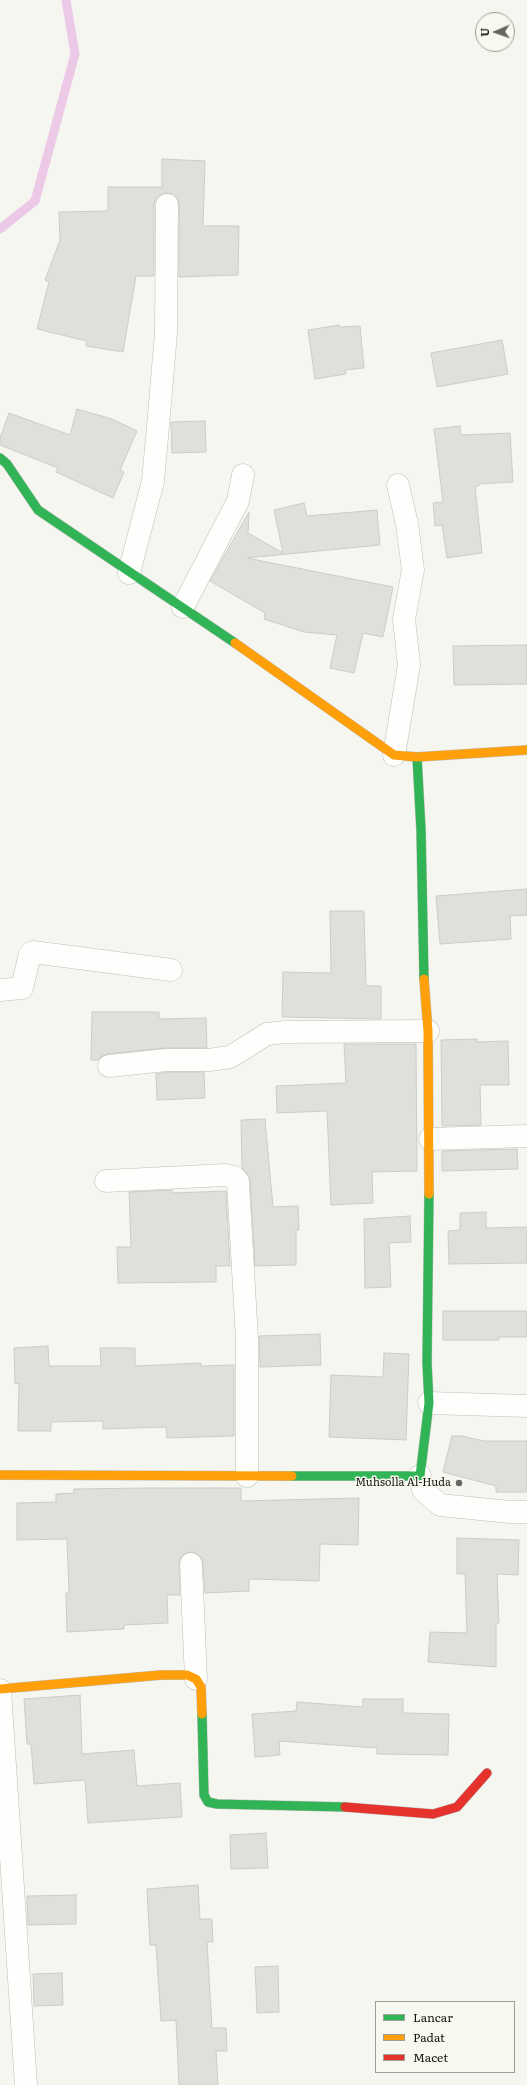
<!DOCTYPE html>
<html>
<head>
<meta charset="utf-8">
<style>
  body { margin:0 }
  #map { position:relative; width:527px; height:2085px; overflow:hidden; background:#f6f6f1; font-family:Literata,serif }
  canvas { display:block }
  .legend { position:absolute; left:375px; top:2001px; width:140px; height:72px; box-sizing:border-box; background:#f7f8ef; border:1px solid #9d9e97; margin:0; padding:5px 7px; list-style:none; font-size:12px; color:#171714 }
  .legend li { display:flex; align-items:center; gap:8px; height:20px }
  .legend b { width:20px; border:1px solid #9d9e97 }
  .north { position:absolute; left:475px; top:12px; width:40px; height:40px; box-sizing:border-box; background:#f7f8ef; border:1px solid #9d9e97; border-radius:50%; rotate:268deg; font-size:11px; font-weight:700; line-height:16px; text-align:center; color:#171714 }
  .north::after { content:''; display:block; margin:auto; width:14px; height:18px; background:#656561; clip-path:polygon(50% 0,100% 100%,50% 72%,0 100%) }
</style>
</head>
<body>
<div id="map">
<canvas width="527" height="2085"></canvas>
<ul class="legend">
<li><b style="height:5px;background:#30b455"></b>Lancar</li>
<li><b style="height:5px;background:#ff9f0a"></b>Padat</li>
<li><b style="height:5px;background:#e5322d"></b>Macet</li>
</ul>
<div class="north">U</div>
</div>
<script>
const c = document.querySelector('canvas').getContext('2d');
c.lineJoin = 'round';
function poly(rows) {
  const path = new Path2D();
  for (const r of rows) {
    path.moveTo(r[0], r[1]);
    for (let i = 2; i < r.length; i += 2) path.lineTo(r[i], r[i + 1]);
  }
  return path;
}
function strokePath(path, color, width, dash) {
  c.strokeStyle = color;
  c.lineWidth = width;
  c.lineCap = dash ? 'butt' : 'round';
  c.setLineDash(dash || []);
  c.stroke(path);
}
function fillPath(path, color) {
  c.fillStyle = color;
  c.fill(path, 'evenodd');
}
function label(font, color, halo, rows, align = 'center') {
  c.font = font + ' Literata,serif';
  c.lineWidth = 3;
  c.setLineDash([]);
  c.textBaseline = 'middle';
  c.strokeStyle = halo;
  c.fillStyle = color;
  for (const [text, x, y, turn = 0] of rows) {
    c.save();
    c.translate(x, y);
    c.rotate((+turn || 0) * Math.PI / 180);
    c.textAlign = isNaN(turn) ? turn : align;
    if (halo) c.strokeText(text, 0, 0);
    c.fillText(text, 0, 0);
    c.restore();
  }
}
strokePath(poly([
  [0,229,35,201,75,54,66,0]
]), '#eccae7', 9);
const building = poly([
  [162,159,205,161,203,226,239,226,238,275,179,277,179,205,178,199,174,194,167,193,161,194,156,198,154,205,154,276,136,276,123,352,86,346,87,341,37,329,49,282,45,280,60,240,59,212,108,211,108,187,162,187,162,159],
  [339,325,339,327,360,326,364,368,345,370,346,374,315,379,308,330,339,325],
  [502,340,508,374,437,387,431,353,502,340],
  [77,409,112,419,137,431,120,470,124,472,113,498,56,472,58,468,0,445,0,438,9,413,70,435,77,409],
  [205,421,206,452,172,453,171,422,205,421],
  [460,426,461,435,510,433,513,482,479,484,479,486,475,486,482,553,447,558,442,525,435,526,433,503,443,502,434,429,460,426],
  [304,503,307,516,377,510,380,545,247,558,393,587,383,637,363,633,354,673,330,668,337,635,304,632,264,619,265,613,210,581,249,512,248,533,283,553,274,510,304,503],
  [527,645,527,684,454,685,453,646,527,645],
  [527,889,527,915,510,916,511,939,440,944,436,896,527,889],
  [330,911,364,911,366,986,381,986,381,1019,282,1017,283,972,331,973,330,911],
  [92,1012,159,1012,159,1019,206,1018,207,1048,165,1048,108,1054,102,1056,98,1060,91,1060,92,1012],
  [477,1039,477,1042,508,1041,509,1085,480,1085,481,1125,442,1126,441,1040,477,1039],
  [344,1044,416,1044,417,1171,372,1172,373,1203,331,1205,327,1111,277,1113,276,1086,346,1083,344,1044],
  [167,1072,204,1072,205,1098,157,1100,156,1074,167,1072],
  [265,1119,273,1207,298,1206,299,1230,296,1230,296,1265,255,1266,250,1180,247,1173,242,1168,241,1120,265,1119],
  [517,1149,518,1169,442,1171,442,1151,517,1149],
  [172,1190,172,1193,226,1191,230,1266,216,1266,216,1282,118,1283,117,1247,131,1247,129,1192,172,1190],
  [486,1212,486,1228,527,1227,527,1263,449,1264,448,1231,460,1230,460,1213,486,1212],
  [410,1216,411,1242,389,1243,391,1287,365,1288,364,1219,410,1216],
  [443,1311,527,1311,527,1337,499,1337,499,1340,443,1340,443,1311],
  [320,1334,321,1365,260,1367,259,1336,320,1334],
  [48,1346,49,1366,101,1366,100,1348,135,1348,135,1366,201,1363,201,1366,234,1365,234,1436,167,1438,166,1427,103,1429,103,1421,51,1422,51,1431,18,1431,19,1383,15,1384,14,1348,48,1346],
  [384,1353,409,1354,406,1440,329,1437,331,1375,383,1377,384,1353],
  [452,1436,462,1436,484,1441,527,1441,527,1492,496,1492,496,1486,443,1472,452,1436],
  [146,1488,241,1488,241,1501,359,1498,358,1545,320,1544,319,1581,249,1579,249,1591,205,1593,202,1558,196,1553,190,1552,184,1554,180,1559,180,1595,167,1595,168,1623,124,1625,124,1629,67,1632,66,1593,69,1593,67,1539,17,1540,17,1503,56,1502,56,1494,74,1493,74,1489,146,1488],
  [457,1538,519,1540,518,1575,497,1574,499,1623,496,1624,496,1667,428,1662,430,1632,467,1633,465,1574,457,1574,457,1538],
  [80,1695,82,1754,134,1750,137,1786,180,1783,182,1817,88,1823,85,1780,34,1784,31,1744,27,1744,24,1699,80,1695],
  [363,1699,403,1699,403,1713,449,1714,448,1755,377,1754,377,1748,279,1741,280,1755,255,1757,252,1714,296,1711,297,1702,363,1707,363,1699],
  [266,1833,268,1868,231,1869,230,1835,266,1833],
  [198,1885,200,1919,212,1919,213,1942,207,1942,212,2028,226,2028,227,2051,216,2051,218,2085,179,2085,176,2020,161,2021,156,1945,150,1945,147,1889,198,1885],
  [76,1895,76,1924,28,1925,27,1896,76,1895],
  [278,1966,279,2012,257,2013,255,1967,278,1966],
  [62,1973,63,2005,34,2006,33,1974,62,1973]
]);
fillPath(building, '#dfdfdb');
strokePath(building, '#cbcbc8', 1);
const street = poly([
  [129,573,153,481,158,426,166,333,167,205],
  [183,607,238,501,243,475],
  [394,755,409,665,404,619,413,570,407,524,398,485],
  [0,990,22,988,30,954,33,952,171,970],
  [109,1066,166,1060,209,1060,230,1057,267,1034,285,1032,428,1031],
  [430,1139,527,1136],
  [106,1181,225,1175,234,1177,238,1181,247,1340,247,1476],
  [429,1403,527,1406],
  [420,1476,423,1490,440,1505,510,1512,527,1512],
  [191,1564,196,1679],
  [0,1690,26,2085]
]);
const fast = poly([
  [0,458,7,464,38,510,235,643],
  [417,757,421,830,424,979],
  [292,1476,420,1476,429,1403,427,1363,429,1194],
  [202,1714,204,1795,208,1802,217,1804,345,1807]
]);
const slow = poly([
  [235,643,394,755,417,757,527,750],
  [424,979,428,1031,429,1194],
  [0,1475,292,1476],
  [0,1689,161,1675,187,1675,196,1679,201,1687,202,1714]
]);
const jam = poly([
  [345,1807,433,1814,457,1807,487,1773]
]);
strokePath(street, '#bdbdb9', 23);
strokePath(fast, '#bdbdb9', 10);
strokePath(slow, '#bdbdb9', 10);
strokePath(jam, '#bdbdb9', 10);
strokePath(street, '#fefefd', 22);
strokePath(fast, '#30b455', 9);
strokePath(slow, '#ff9f0a', 9);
strokePath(jam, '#e5322d', 9);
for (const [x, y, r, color] of [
  [459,1483,4,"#656561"]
]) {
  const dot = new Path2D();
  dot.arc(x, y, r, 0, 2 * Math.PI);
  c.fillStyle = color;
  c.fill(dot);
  strokePath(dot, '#f7f8ef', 1.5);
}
label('11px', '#171714', '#f7f8ef', [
  ["Muhsolla Al-Huda",451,1483]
], 'right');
</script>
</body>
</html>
